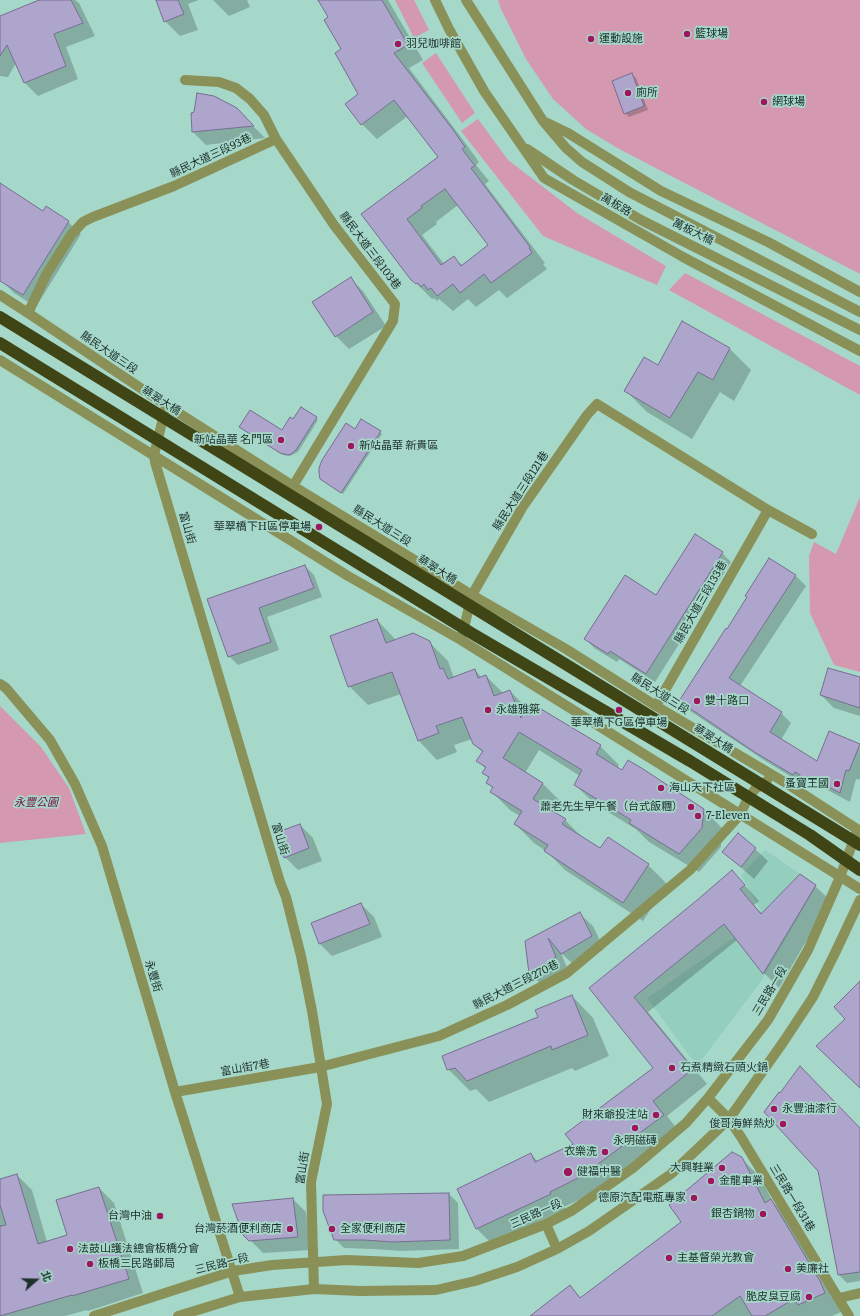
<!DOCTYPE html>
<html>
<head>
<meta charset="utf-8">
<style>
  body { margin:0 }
  #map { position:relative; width:860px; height:1316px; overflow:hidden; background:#a6d8c9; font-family:Literata,"Noto Sans TC",serif }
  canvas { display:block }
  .north { position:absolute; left:16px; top:1260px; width:40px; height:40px; -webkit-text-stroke:3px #a6d8c9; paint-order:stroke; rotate:70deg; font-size:11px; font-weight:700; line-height:16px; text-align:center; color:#1d302b }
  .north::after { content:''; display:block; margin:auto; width:14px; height:18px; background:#1d302b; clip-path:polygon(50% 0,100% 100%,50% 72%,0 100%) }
</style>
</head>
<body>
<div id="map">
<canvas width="860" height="1316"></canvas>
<div class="north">北</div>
</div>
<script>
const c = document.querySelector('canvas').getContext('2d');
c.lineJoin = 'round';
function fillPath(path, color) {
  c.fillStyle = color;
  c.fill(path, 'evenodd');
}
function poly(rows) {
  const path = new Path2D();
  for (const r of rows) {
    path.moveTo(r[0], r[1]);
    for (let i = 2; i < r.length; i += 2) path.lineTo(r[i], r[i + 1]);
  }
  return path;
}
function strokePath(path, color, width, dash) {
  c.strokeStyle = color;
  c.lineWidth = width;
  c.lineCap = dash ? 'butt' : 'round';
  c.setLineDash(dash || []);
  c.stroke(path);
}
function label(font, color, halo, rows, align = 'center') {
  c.font = font + ' Literata,"Noto Sans TC",serif';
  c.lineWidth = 3.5;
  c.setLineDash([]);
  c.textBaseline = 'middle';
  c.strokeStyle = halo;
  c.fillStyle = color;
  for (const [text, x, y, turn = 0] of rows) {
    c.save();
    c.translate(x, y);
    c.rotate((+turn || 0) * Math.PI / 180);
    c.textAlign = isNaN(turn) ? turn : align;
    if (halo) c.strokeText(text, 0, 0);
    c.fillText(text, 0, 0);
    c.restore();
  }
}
fillPath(poly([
  [765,850,817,885,762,980,697,1066,647,998,735,937,761,911,741,875]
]), '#94cebd');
fillPath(poly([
  [395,0,414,0,429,30,414,38],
  [498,0,860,0,860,274,619,149,586,129,553,99,526,59,501,9],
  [436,53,475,113,462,123,422,63],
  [478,119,508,160,577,213,666,266,657,285,543,236,461,131],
  [685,273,860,366,860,395,669,290],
  [860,497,860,672,834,665,810,613,809,556,814,542,836,554],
  [0,706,41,747,69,788,86,834,0,843]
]), '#d498af');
fillPath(poly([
  [42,0,75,0,79,3,95,36,66,47,78,79,38,96,25,83,16,63,8,77,0,76,0,17],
  [157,0,199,0,188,4,198,30,180,36,165,21],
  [213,0,247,0,250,7,229,16],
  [319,0,388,0,423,60,409,68,469,148,479,162,476,165,489,181,485,184,545,263,543,264,547,269,507,298,499,290,476,307,468,299,453,311,439,299,437,301,434,298,432,299,412,279,362,214,439,157,408,116,377,139,362,124,360,94,330,18],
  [458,205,489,245,463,266,453,257,444,264,422,235,437,224,436,222],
  [632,74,636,78,648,110,629,117,625,113],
  [236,109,265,138,206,145,193,132,192,114],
  [0,185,44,212,68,222,81,234,36,307,14,293,1,280,0,276],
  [350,278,363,291,386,326,349,349,336,336],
  [730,349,751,370,734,401,720,392,692,439,647,412,626,391,658,366],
  [301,408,318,420,298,452,290,456,283,455,242,429,282,431,293,420],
  [355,431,380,432,382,434,343,494,323,480],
  [695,536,722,553,731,562,655,682,619,659,617,662,594,648,586,639,656,597],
  [770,559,796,576,806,586,740,686,781,713,791,723,781,740,818,763,859,744,860,745,860,778,859,780,856,779,850,802,818,785,816,788,805,781,803,784,767,762,690,711,680,701,727,630],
  [305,566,314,575,322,597,267,617,279,650,238,665,229,656,209,600],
  [377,620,396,640,429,642,448,661,454,678,475,670,482,678,486,676,503,693,510,691,528,709,600,746,619,765,617,768,703,809,722,828,721,847,699,872,649,842,637,830,594,803,575,785,580,776,539,750,525,773,542,783,561,802,554,813,565,820,584,839,601,849,648,865,667,884,643,921,565,870,546,851,534,843,515,824,520,816,510,810,491,791,493,788,487,782,489,779,484,773,486,769,478,761,483,753,474,744,472,739,454,745,457,752,437,760,419,741,401,694,368,705,349,686],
  [860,679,860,716,834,708,821,695],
  [300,825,313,838,322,861,298,870,285,857],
  [755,849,768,861,754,879,737,864,724,852],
  [732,871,759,901,754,905,762,914,815,886,830,900,779,988,764,973,737,940,648,1012,707,1084,667,1116,678,1130,597,1191,564,1207,565,1209,492,1244,477,1229,458,1189,531,1154,538,1162,574,1144,655,1068,590,988,696,902],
  [361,904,374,917,382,937,332,956,320,944],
  [580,914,593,926,604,949,575,966,561,953,568,970,542,986,530,973,527,942],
  [572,996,593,1018,609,1056,575,1071,572,1068,489,1102,476,1089,470,1091,448,1069,540,1018],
  [860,1129,860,1281,847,1283,838,1274],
  [741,1158,760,1177,773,1202,789,1218,843,1311,832,1316,532,1316,570,1287,581,1298,683,1223],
  [17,1175,32,1190,47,1242,69,1236,99,1188,114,1203,143,1293,88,1311,87,1310,65,1316,0,1316,0,1180],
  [449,1194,458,1203,459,1249,402,1251,373,1249,344,1248,335,1239],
  [293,1199,306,1212,311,1250,263,1253,244,1234]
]), '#0003');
const building = poly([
  [39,0,71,0,83,23,54,34,66,66,24,83,7,45,0,56,0,16,39,0],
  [156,0,178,0,184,14,164,22,156,0],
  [318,0,382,0,408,45,394,53,454,131,465,147,462,149,475,166,471,168,530,247,529,248,532,253,491,283,484,274,460,293,453,284,437,296,431,288,428,290,424,284,421,287,418,283,416,284,411,280,361,214,438,157,394,100,361,125,345,104,358,94,335,53,341,49,324,20,328,17,318,0],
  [445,189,488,245,461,266,454,256,441,265,407,219,422,208,421,206,445,189],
  [632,73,644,106,624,114,612,81,632,73],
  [197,93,214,96,237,108,254,126,192,132,191,113,194,112,197,93],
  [0,183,43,211,46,206,69,221,23,295,0,281,0,183],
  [351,277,373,312,335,337,312,302,351,277],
  [682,321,730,348,713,380,698,372,670,418,624,391,644,357,658,365,682,321],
  [301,407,317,417,296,450,291,454,288,455,280,453,239,427,250,410,282,430,290,417,293,419,301,407],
  [361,419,381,431,341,493,320,479,319,473,319,468,322,460,346,423,355,429,361,419],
  [695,534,723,552,646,674,610,651,608,654,584,639,625,575,656,595,695,534],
  [769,558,796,575,729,678,782,712,770,732,817,761,829,731,860,744,849,771,846,770,840,793,808,776,806,779,795,772,793,775,756,753,679,701,726,628,727,629,747,597,745,596,769,558],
  [305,565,314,588,259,608,271,642,228,657,207,599,305,565],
  [377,619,386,643,413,633,430,641,440,669,443,668,448,679,475,669,478,678,486,675,494,696,510,690,521,718,531,703,601,745,596,754,622,770,628,760,643,769,704,809,702,828,679,854,629,823,631,820,574,785,582,770,519,732,503,758,543,783,533,799,566,819,562,824,600,848,608,837,649,864,623,903,544,851,548,845,514,824,522,811,490,792,493,787,486,783,489,777,482,773,486,767,476,761,483,751,473,744,462,717,436,726,439,733,418,741,392,672,348,687,330,636,377,619],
  [828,668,860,677,860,708,820,695,828,668],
  [300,824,309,848,284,858,275,833,300,824],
  [738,833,756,848,741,867,722,852,738,833],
  [732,870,745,885,740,889,761,914,800,874,816,885,763,974,724,924,634,997,693,1069,653,1101,664,1115,582,1176,550,1192,551,1194,476,1229,457,1189,531,1153,535,1162,573,1144,565,1134,653,1068,589,988,696,901,732,870],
  [361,903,370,924,319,944,311,923,361,903],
  [580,912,592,936,561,954,548,938,556,957,529,974,525,941,580,912],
  [860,981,860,1088,816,1046,845,1019,834,1007,860,981],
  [572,995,588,1035,552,1050,551,1046,467,1081,455,1068,447,1070,442,1056,538,1017,535,1010,572,995],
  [800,1066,860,1128,860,1272,838,1275,818,1171,764,1112,779,1092,780,1093,800,1066],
  [732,1152,742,1157,765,1203,771,1199,820,1281,825,1293,798,1305,794,1299,765,1316,752,1316,740,1296,712,1316,530,1316,570,1285,580,1298,681,1222,669,1205,732,1152],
  [17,1174,38,1244,67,1235,56,1200,99,1187,129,1279,72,1296,72,1295,0,1316,0,1226,6,1225,0,1205,0,1179,17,1174],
  [449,1193,450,1240,393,1242,364,1240,334,1240,323,1211,323,1195,449,1193],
  [293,1198,298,1237,249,1241,243,1235,232,1204,293,1198]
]);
fillPath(building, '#ada5cc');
strokePath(building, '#766e92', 1);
strokePath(poly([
  [435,0,449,29,484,91,544,178,683,257,860,351],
  [466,0,543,121,566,148,582,162,629,192,860,312],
  [185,80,219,82,236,88,250,99,264,115,276,139,334,225,395,304,393,321,293,486],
  [545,122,568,133,661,191,768,242,860,292],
  [527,149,573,180,641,220,860,330],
  [0,295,28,313,166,405,293,486,472,595,566,649,656,706,786,783,860,831],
  [28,313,46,275,71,235,83,222,93,217,174,186,276,139],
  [0,360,348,576,461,640,860,889],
  [165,410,154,455,155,462,271,852,280,882,286,897,301,956,312,1011,327,1104,311,1182,314,1289],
  [462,636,472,595,522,508,587,415,597,404,768,510,812,534],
  [0,684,6,688,50,740,75,784,102,846,175,1092,240,1297],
  [656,706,768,510],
  [175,1092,320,1067,439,1036,507,1005,567,973,690,870,740,815,746,802,755,789,767,781],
  [708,1098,729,1119,741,1137,849,1316],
  [546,1224,557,1249],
  [839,1298,860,1293],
  [94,1316,233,1271,272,1265,347,1260,418,1263,463,1256,546,1224,573,1210,633,1168,686,1123,708,1098,768,1020,808,950,840,877,856,834],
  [178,1316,240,1297,314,1289,360,1291,436,1290,475,1281,517,1267,557,1249,589,1231,671,1174,729,1119,784,1041,813,997,835,953,860,900]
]), '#899058', 10);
strokePath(poly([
  [0,317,860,845],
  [0,343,473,634,690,761,810,835,860,870]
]), '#404515', 12);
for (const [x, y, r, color] of [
  [687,34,4,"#9f1560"],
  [591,39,4,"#9f1560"],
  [398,44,4,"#9f1560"],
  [628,93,4,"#9f1560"],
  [764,102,4,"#9f1560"],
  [281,440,4,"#9f1560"],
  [351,446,4,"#9f1560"],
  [319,527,4,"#9f1560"],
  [697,701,4,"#9f1560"],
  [488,710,4,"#9f1560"],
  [619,710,4,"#9f1560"],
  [837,784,4,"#9f1560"],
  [661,788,4,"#9f1560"],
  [691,807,4,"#9f1560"],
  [698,816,4,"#9f1560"],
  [672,1068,4,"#9f1560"],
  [774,1109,4,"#9f1560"],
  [656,1115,4,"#9f1560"],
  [783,1124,4,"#9f1560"],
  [635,1128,4,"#9f1560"],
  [605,1152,4,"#9f1560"],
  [722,1168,4,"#9f1560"],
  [568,1172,5,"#9f1560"],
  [711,1181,4,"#9f1560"],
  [694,1198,4,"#9f1560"],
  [763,1214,4,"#9f1560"],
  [160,1216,4,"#9f1560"],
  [290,1229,4,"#9f1560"],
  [332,1229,4,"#9f1560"],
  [70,1249,4,"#9f1560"],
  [669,1258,4,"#9f1560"],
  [90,1264,4,"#9f1560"],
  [788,1269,4,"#9f1560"],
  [809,1297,4,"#9f1560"]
]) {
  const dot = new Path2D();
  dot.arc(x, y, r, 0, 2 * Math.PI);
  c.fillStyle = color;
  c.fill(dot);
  strokePath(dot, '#a6d8c9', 1.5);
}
label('11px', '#1d302b', '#a6d8c9', [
  ["籃球場",695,34],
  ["運動設施",599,39],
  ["羽兒咖啡館",406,44],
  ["廁所",636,93],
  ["網球場",772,102],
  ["新站晶華 名門區",273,440,"right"],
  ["新站晶華 新貴區",359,446],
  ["華翠橋下H區停車場",311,527,"right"],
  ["雙十路口",705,701],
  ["永雄雅築",496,710],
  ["華翠橋下G區停車場",619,723,"center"],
  ["蚤寶王國",829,784,"right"],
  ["海山天下社區",669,788],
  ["蕭老先生早午餐（台式飯糰）",683,807,"right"],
  ["7-Eleven",706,816],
  ["石煮精緻石頭火鍋",680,1068],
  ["永豐油漆行",782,1109],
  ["財來爺投注站",648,1115,"right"],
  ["俊哥海鮮熱炒",775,1124,"right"],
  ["永明磁磚",635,1141,"center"],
  ["衣樂洗",597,1152,"right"],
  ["大興鞋業",714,1168,"right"],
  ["健福中醫",577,1172],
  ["金龍車業",719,1181],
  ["德原汽配電瓶專家",686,1198,"right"],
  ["銀杏鍋物",755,1214,"right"],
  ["台灣中油",152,1216,"right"],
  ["台灣菸酒便利商店",282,1229,"right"],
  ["全家便利商店",340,1229],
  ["法鼓山護法總會板橋分會",78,1249],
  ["主基督榮光教會",677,1258],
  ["板橋三民路郵局",98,1264],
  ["美廉社",796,1269],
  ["脆皮臭豆腐",801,1297,"right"]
], 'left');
label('11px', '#1d302b', '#a6d8c9', [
  ["縣民大道三段93巷",211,156,-25],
  ["萬板路",616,205,30],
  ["萬板大橋",693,232,26],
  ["縣民大道三段103巷",370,251,53],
  ["縣民大道三段",109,353,34],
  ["華翠大橋",161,401,32],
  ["縣民大道三段121巷",521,491,-57],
  ["縣民大道三段",382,526,32],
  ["富山街",187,528,74],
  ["華翠大橋",437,570,32],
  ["縣民大道三段133巷",701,602,-60],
  ["縣民大道三段",660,694,32],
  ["華翠大橋",713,739,32],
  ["富山街",280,839,73],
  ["永豐街",153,976,73],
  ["縣民大道三段270巷",516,985,-27],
  ["三民路一段",770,991,-59],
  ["富山街7巷",245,1068,-10],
  ["富山街",303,1168,-81],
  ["三民路一段31巷",792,1198,59],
  ["三民路一段",536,1214,-24],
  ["三民路一段",222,1264,-14]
]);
label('italic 11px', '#740e45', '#a6d8c9', [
  ["永豐公園",36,803]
]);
</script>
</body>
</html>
